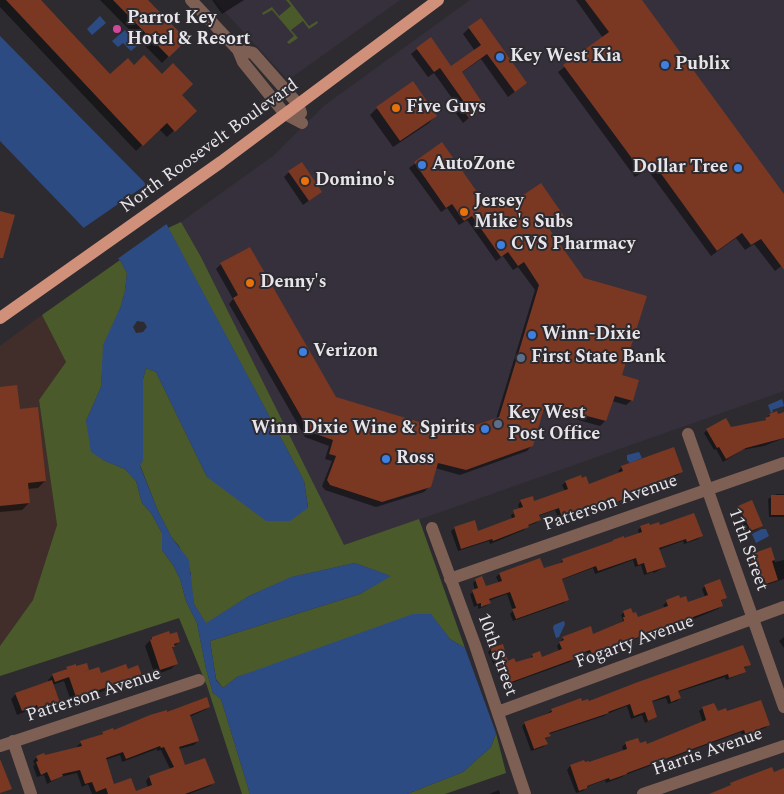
<!DOCTYPE html>
<html>
<head>
<meta charset="utf-8">
<style>
  body { margin:0 }
  canvas { display:block; background:#2d2b30 }
</style>
</head>
<body>
<canvas width="784" height="794"></canvas>
<script>
const c = document.querySelector('canvas').getContext('2d');
c.lineJoin = 'round';
function fillPath(path, color) {
  c.fillStyle = color;
  c.fill(path, 'evenodd');
}
function poly(rows) {
  const path = new Path2D();
  for (const r of rows) {
    path.moveTo(r[0], r[1]);
    for (let i = 2; i < r.length; i += 2) path.lineTo(r[i], r[i + 1]);
  }
  return path;
}
function strokePath(path, color, width, dash) {
  c.strokeStyle = color;
  c.lineWidth = width;
  c.lineCap = dash ? 'butt' : 'round';
  c.setLineDash(dash || []);
  c.stroke(path);
}
function label(font, color, halo, rows, align = 'center') {
  c.font = font + ' Spectral,serif';
  c.lineWidth = 4;
  c.setLineDash([]);
  c.textBaseline = 'middle';
  c.strokeStyle = halo;
  c.fillStyle = color;
  for (const [text, x, y, turn = 0] of rows) {
    c.save();
    c.translate(x, y);
    c.rotate((+turn || 0) * Math.PI / 180);
    c.textAlign = isNaN(turn) ? turn : align;
    if (halo) c.strokeText(text, 0, 0);
    c.fillText(text, 0, 0);
    c.restore();
  }
}
fillPath(poly([
  [214,0,400,0,288,80],
  [470,0,784,0,784,391,344,546,201,257,181,222,273,156,325,105]
]), '#35303b');
fillPath(poly([
  [42,315,66,362,39,400,57,525,33,600,0,646,0,346]
]), '#412e2a');
fillPath(poly([
  [286,0,289,0,309,26,317,21,318,23,309,29,303,21,291,30,298,38,289,44,287,42,294,36,272,10,263,15,262,13,272,7,279,16,291,6],
  [181,222,201,257,344,545,419,519,465,648,450,639,431,615,237,677,223,688,216,679,210,641,360,594,390,576,355,563,292,577,249,596,206,624,194,604,190,579,191,573,179,546,172,538,158,511,140,465,143,460,143,379,146,368,156,372,207,477,308,507,304,481,168,228],
  [120,260,127,273,125,291,121,306,104,345,101,387,86,421,103,460,125,469,136,481,142,503,151,513,162,533,162,550,173,565,180,579,186,601,197,623,206,669,213,693,221,699,250,794,242,794,207,686,179,618,0,676,0,646,33,600,57,525,39,400,66,362,42,315],
  [496,733,506,773,445,794,407,794,463,772,491,747]
]), '#4a5a2a');
fillPath(poly([
  [100,16,106,23,92,35,87,29],
  [125,30,138,45,131,51,123,43,118,47,112,41],
  [0,36,144,182,304,481,308,508,290,521,266,521,207,477,156,372,146,368,143,379,143,460,140,466,158,511,172,538,189,560,194,604,206,623,249,596,291,577,355,563,391,576,360,594,210,641,216,680,223,688,237,677,413,614,431,614,450,639,465,648,496,733,491,747,463,772,407,794,250,794,221,699,213,693,206,669,197,623,186,601,180,579,173,565,162,550,162,533,151,513,142,503,136,481,125,469,103,460,91,452,86,421,101,387,103,345,121,306,125,291,127,273,120,260,105,250,0,141],
  [137,321,144,322,147,327,143,332,136,333,133,327],
  [782,399,784,406,772,410,773,412,771,413,768,405],
  [639,452,642,458,630,463,627,460,627,455],
  [762,529,766,529,769,536,756,543,752,534],
  [564,621,565,624,559,637,556,638,553,628,554,625]
]), '#2d4b83');
fillPath(poly([
  [147,184,168,223,116,260,104,252,82,229]
]), '#2d2b30');
fillPath(poly([
  [0,0,39,0,110,76,180,95,195,111,167,137,159,129,136,151,0,7],
  [100,0,146,0,185,40,162,63],
  [212,0,244,0,222,14],
  [576,0,640,0,784,197,784,264,775,271,754,244,745,250,736,238,711,256,647,169,635,177,558,72,603,38],
  [469,28,526,83,508,97,481,59,461,73,483,106,463,123,455,112,459,108,434,73,428,77,411,54,417,49,451,68,475,51,463,34],
  [377,108,435,116,429,123,393,147,370,115],
  [442,144,487,208,510,206,564,219,549,231,632,400,626,405,612,401,605,421,600,426,542,410,532,445,527,451,460,475,435,468,430,486,424,492,376,507,325,490,322,486,332,461,325,459,329,446,305,437,229,304,233,299,216,269,221,264,335,398,443,431,449,426,464,430,496,419,535,290,518,267,513,270,503,256,496,261,467,220,459,225,447,208,441,212,409,168],
  [289,172,315,196,303,205,284,177],
  [0,388,19,410,45,481,38,488,28,489,29,503,22,510,0,512],
  [784,413,784,438,764,446,742,450,723,462,716,449,714,450,704,433,707,430,731,429,763,422,769,415,777,415],
  [673,448,681,472,678,475,636,491,638,496,635,499,627,502,626,499,603,508,602,504,570,516,569,513,558,517,555,510,538,516,539,520,536,523,527,526,524,530,490,544,489,541,458,551,451,531,455,528,478,533,512,519,511,515,520,510,518,505,521,501,534,502,565,491,562,485,566,482,588,486,620,474,618,471,622,467],
  [777,494,784,494,784,517,769,517,768,499],
  [739,507,762,526,748,534,736,510],
  [641,527,660,527,701,536,698,539,684,544,683,541,658,550,665,567,654,573,653,572,644,575,641,565,635,567,633,560,595,574,593,568,561,580,567,600,564,603,513,621,510,614,513,611,507,594,488,601,489,603,486,606,478,609,478,605,474,607,470,594,475,591,473,583,476,580,485,588,499,583,496,577,499,574,543,570,560,563,563,560,610,544,613,541,623,539,639,534,638,530],
  [770,549,775,562,784,560,784,579,763,586,761,580,758,581,754,570,751,571,747,559,750,556],
  [705,586,725,598,720,602,721,606,718,609,672,628,671,626,589,656,587,652,573,658,570,662,503,686,488,652,491,649,507,662,515,664,530,658,533,655,541,658,559,652,557,646,563,638,593,635,621,623,623,620,621,615,624,612,637,619,665,608,663,605,667,602,688,604,705,597,702,589],
  [169,636,179,642,172,648,176,664,171,669,155,675,145,646,152,638],
  [784,637,784,648,779,641],
  [749,665,743,669,744,671,741,674,726,680,725,677,678,692,680,698,677,701,668,704,666,698,651,702,656,717,645,723,642,715,631,719,627,706,607,714,604,716,549,734,549,736,545,740,546,744,543,747,531,751,522,726,525,723,548,713,552,710],
  [76,667,88,669,84,674,100,675,127,670,141,678,136,683,109,693,108,689,72,704,64,681,52,685,59,703,54,708,47,710,45,707,33,712,32,709,17,715,11,699,16,694,49,682,48,680,53,675,64,671,67,668],
  [209,707,205,710,189,717,198,741,194,745,179,749,184,766,213,783,210,786,189,794,92,794,88,784,82,787,77,773,60,777,47,784,44,775,37,777,33,766,35,765,33,761,37,757,78,749,77,746,81,743,99,736,103,733,113,731,167,713],
  [157,749,157,751,161,750,170,769,149,777,146,781,148,788,135,793,113,785,105,760,120,755,122,762],
  [703,708,717,713,727,713,768,725,765,728,755,731,757,737,754,741,745,744,741,732,625,775,622,777,606,783,605,780,586,787,583,791,576,793,567,770,570,766,584,762,588,764,624,752,622,747,626,743,646,745,703,723,699,711],
  [499,790,500,794,489,794]
]), '#0007');
fillPath(poly([
  [6,0,41,0,110,74,128,58,134,65,144,55,162,74,173,63,193,84,182,95,197,111,175,132,167,123,143,146],
  [113,0,148,0,187,40,169,57],
  [585,0,642,0,784,194,784,270,761,239,751,245,742,233,717,251,654,164,642,172,563,65,609,32],
  [481,18,527,83,515,92,487,54,462,72,485,107,469,118,460,105,464,102,440,68,434,72,416,48,431,37,451,66,481,45,468,27],
  [413,81,437,116,400,141,376,107],
  [442,142,487,206,503,195,510,204,541,183,566,219,550,230,584,278,647,296,622,375,639,380,633,401,615,396,606,421,545,405,533,446,466,470,438,463,431,487,382,502,330,485,327,480,336,456,329,454,333,440,310,432,233,298,238,295,220,263,250,247,336,397,446,430,448,424,464,429,499,417,539,285,524,262,518,266,508,252,501,257,472,216,464,221,452,204,446,208,414,162],
  [302,162,322,192,309,201,288,171],
  [0,211,15,215,3,258,0,258],
  [17,385,20,409,38,407,46,481,28,483,30,503,0,506,0,387],
  [777,411,778,414,784,412,784,438,746,448,726,459,719,447,717,448,706,429,726,418,731,427,766,420,765,418,770,416,769,414],
  [674,447,683,472,637,489,639,496,630,500,629,497,607,506,605,502,573,513,572,511,561,515,559,508,539,515,541,520,528,525,529,527,493,541,492,539,461,549,454,527,475,520,478,531,515,517,513,510,523,507,520,500,533,496,534,501,568,489,565,481,581,475,582,478,586,476,589,484,623,471,621,466],
  [771,495,784,495,784,515,771,515],
  [752,500,763,526,751,531,738,506],
  [694,513,703,536,687,542,686,539,659,548,666,567,647,573,644,563,638,565,636,558,598,571,596,566,562,579,569,600,516,619,512,609,516,608,510,592,489,599,491,603,481,607,481,603,477,604,472,590,478,588,475,579,482,576,486,586,502,581,499,573,540,558,544,568,563,562,562,559,613,541,613,540,624,536,624,538,642,532,640,526,649,523,650,525,659,522,660,525],
  [771,547,775,560,772,561,778,580,766,584,764,578,761,579,758,568,754,569,749,555],
  [720,579,727,598,721,600,723,606,693,617,693,619,675,626,675,624,592,654,590,650,573,656,574,659,506,684,494,655,493,655,490,648,503,644,508,661,514,658,516,662,533,657,532,654,540,651,542,657,562,649,559,642,564,640,562,637,591,626,593,634,612,626,624,621,623,617,625,617,623,611,631,608,633,613,636,612,638,617,668,606,666,600,679,595,680,598,686,596,688,602,708,595,704,585],
  [169,631,170,634,177,632,180,642,174,644,175,647,172,647,178,664,160,670,150,640,152,639,152,637],
  [743,645,751,665,744,667,746,672,729,678,728,674,678,691,681,698,671,702,669,695,652,701,657,717,648,721,645,712,634,716,630,704,608,712,609,713,549,733,551,736,545,738,548,744,534,749,524,722,552,712,551,709,581,698,582,701,588,699,589,701,638,682],
  [87,663,89,670,83,672,99,667,101,673,126,664,128,669,138,665,143,678,114,689,113,685,93,692,94,694,77,700,69,677,55,682,52,674,67,669,66,667,76,664,76,666],
  [52,680,60,703,52,706,51,703,38,708,37,705,22,711,15,693],
  [207,697,210,707,190,715,199,741,179,747,185,765,205,758,215,783,185,794,108,794,106,788,96,792,92,782,85,784,80,770,62,774,63,776,51,781,47,772,41,775,36,762,38,761,36,756,44,753,45,755,82,746,80,741,103,734,102,732,113,728,114,730,150,715,167,710,167,712],
  [160,746,161,748,164,747,174,767,149,776,152,785,136,791,131,778,114,784,106,758,123,752,126,759],
  [761,700,770,725,756,730,759,738,748,741,744,730,627,773,627,774,610,780,609,778,587,786,587,788,579,791,570,765,584,760,585,762,589,761,589,762,627,749,625,742,638,738,640,743,646,741,647,744,706,720,702,707,714,703,718,711,726,708,727,711],
  [0,759,12,789,0,793],
  [772,767,774,772,784,768,784,794,709,794,731,785,730,783]
]), '#7a3722');
strokePath(poly([
  [191,0,238,50,243,62,285,114,302,123],
  [238,50,253,53,298,104,301,113],
  [688,434,784,707],
  [432,528,475,645,525,794],
  [450,579,784,463],
  [498,712,784,607],
  [13,741,31,794],
  [0,746,199,680],
  [643,794,784,746]
]), '#7e5f54', 12);
strokePath(poly([
  [0,318,221,162,438,0]
]), '#d0907a', 12);
for (const [x, y, r, color] of [
  [117,29,5,"#d1479c"],
  [500,57,5,"#3f7fe0"],
  [665,65,5,"#3f7fe0"],
  [396,108,5,"#e8710a"],
  [422,165,5,"#3f7fe0"],
  [738,168,5,"#3f7fe0"],
  [305,181,5,"#e8710a"],
  [464,212,5,"#e8710a"],
  [501,245,5,"#3f7fe0"],
  [250,283,5,"#e8710a"],
  [532,335,5,"#3f7fe0"],
  [303,352,5,"#3f7fe0"],
  [521,358,5,"#5c6f8a"],
  [498,424,5,"#5c6f8a"],
  [485,429,5,"#3f7fe0"],
  [386,459,5,"#3f7fe0"]
]) {
  const dot = new Path2D();
  dot.arc(x, y, r, 0, 2 * Math.PI);
  c.fillStyle = color;
  c.fill(dot);
  strokePath(dot, '#2d2b30', 2);
}
label('bold 18px', '#e7e5e9', '#2d2b30', [
  ["Parrot Key",127,19],
  ["Hotel & Resort",127,40],
  ["Key West Kia",510,57],
  ["Publix",675,65],
  ["Five Guys",406,108],
  ["AutoZone",432,165],
  ["Dollar Tree",728,168,"right"],
  ["Domino's",315,181],
  ["Jersey",474,202],
  ["Mike's Subs",474,223],
  ["CVS Pharmacy",511,245],
  ["Denny's",260,283],
  ["Winn-Dixie",542,335],
  ["Verizon",313,352],
  ["First State Bank",531,358],
  ["Key West",508,414],
  ["Post Office",508,435],
  ["Winn Dixie Wine & Spirits",475,429,"right"],
  ["Ross",396,459]
], 'left');
label('18px', '#e7e5e9', '#2d2b30', [
  ["North Roosevelt Boulevard",210,147,-36],
  ["Patterson Avenue",611,504,-19],
  ["11th Street",747,550,70],
  ["Fogarty Avenue",635,643,-20],
  ["10th Street",496,655,70],
  ["Patterson Avenue",94,696,-18],
  ["Harris Avenue",708,753,-19]
]);
</script>
</body>
</html>
